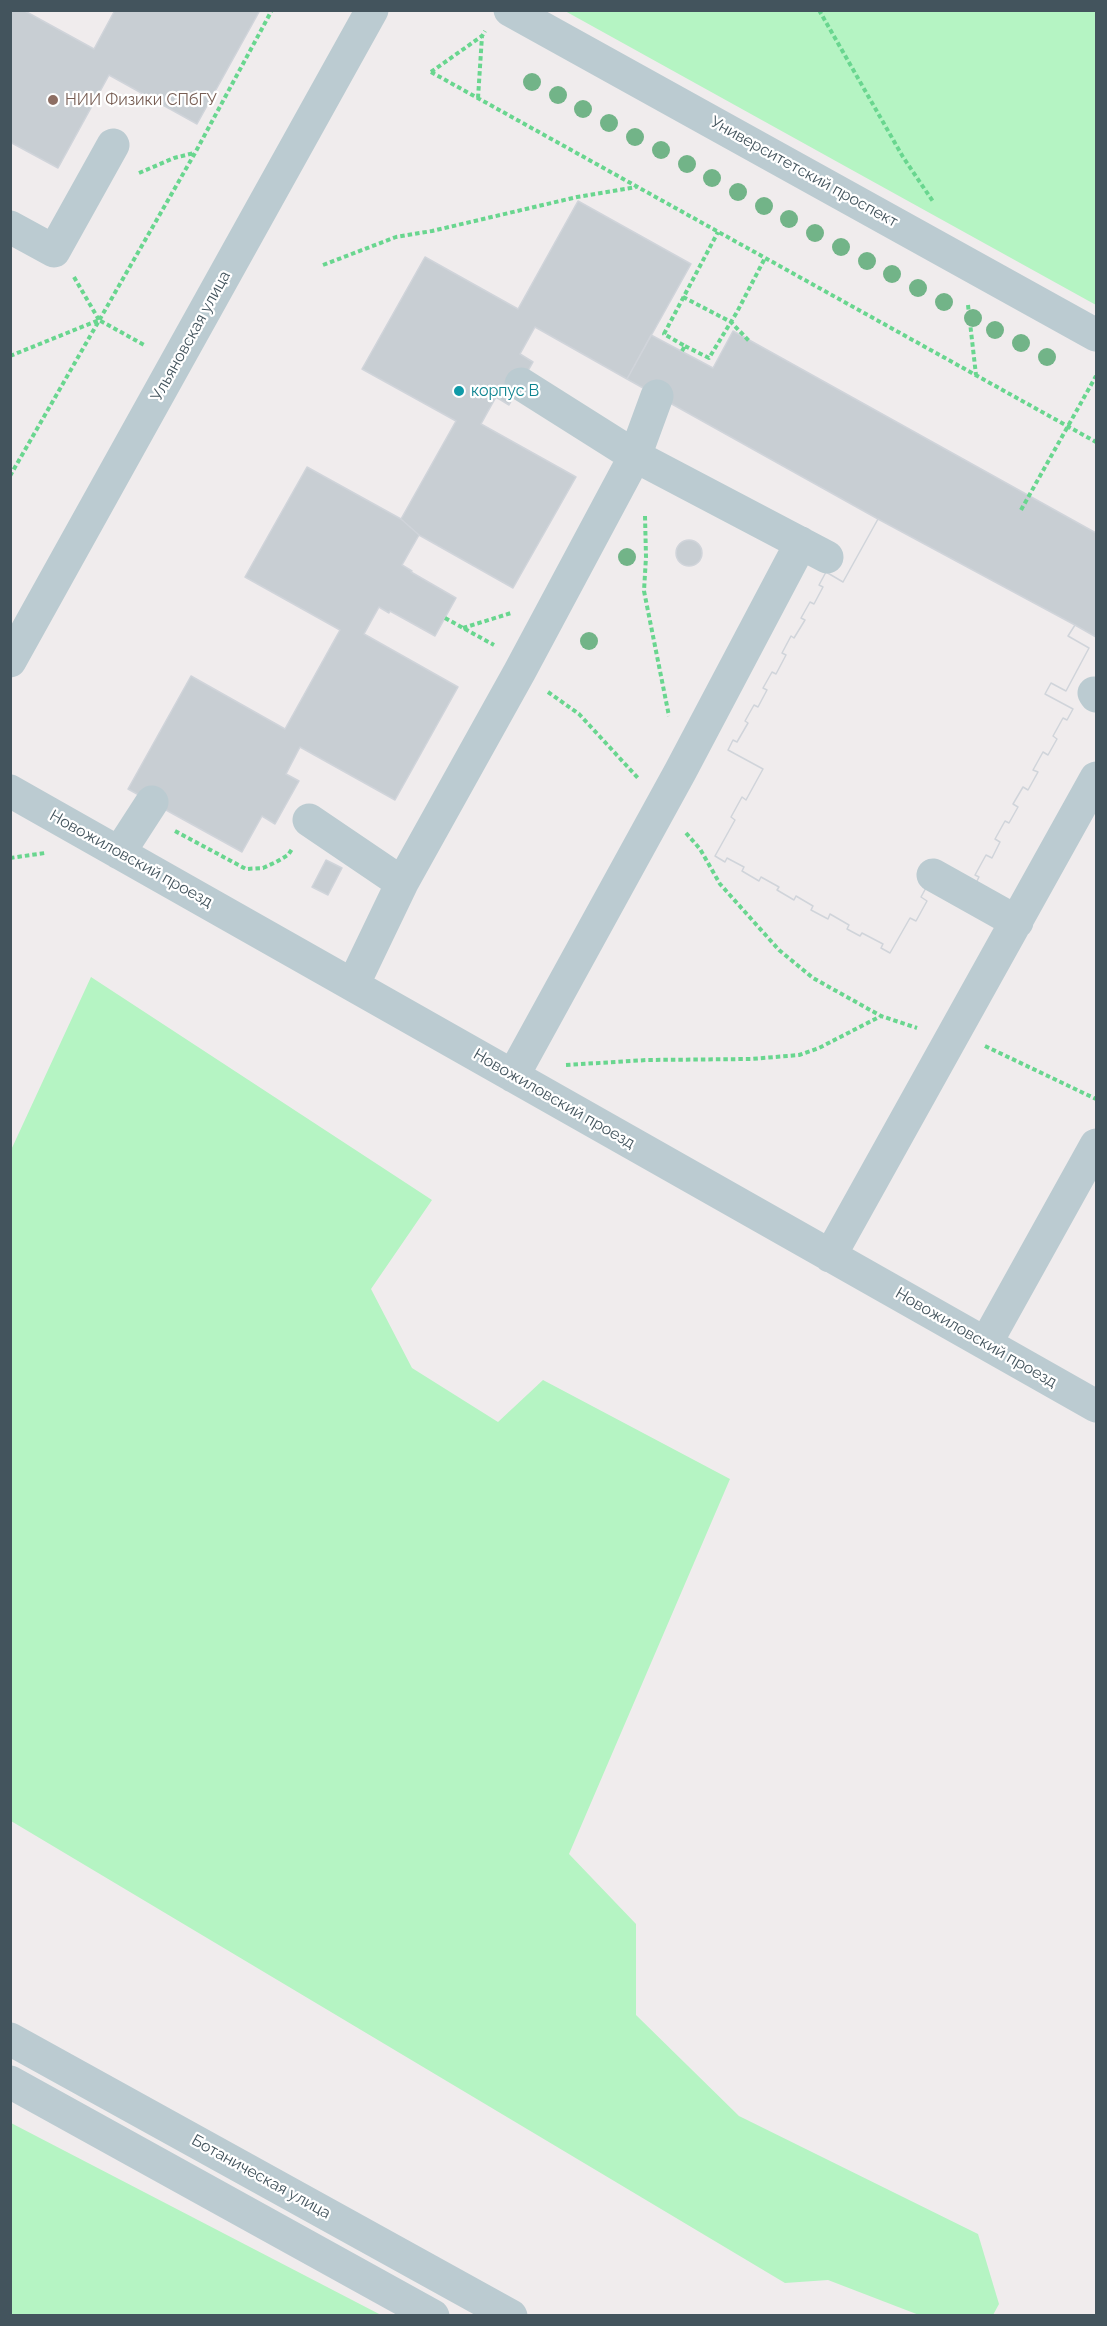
<!DOCTYPE html>
<html>
<head>
<meta charset="utf-8">
<style>
  body { margin:0 }
  #map { position:relative; width:1107px; height:2326px; overflow:hidden; background:#f0eced; font-family:Raleway,sans-serif }
  canvas { display:block }
  .frame { position:absolute; inset:0; border:12px solid #43545d; pointer-events:none }
</style>
</head>
<body>
<div id="map">
<canvas width="1107" height="2326"></canvas>
<div class="frame"></div>
</div>
<script>
const c = document.querySelector('canvas').getContext('2d');
c.lineJoin = 'round';
function fillPath(path, color) {
  c.fillStyle = color;
  c.fill(path, 'evenodd');
}
function poly(rows) {
  const path = new Path2D();
  for (const r of rows) {
    if (r.length === 3) {
      path.moveTo(r[0] + r[2], r[1]);
      path.arc(r[0], r[1], r[2], 0, 2 * Math.PI);
      continue;
    }
    path.moveTo(r[0], r[1]);
    for (let i = 2; i < r.length; i += 2) path.lineTo(r[i], r[i + 1]);
  }
  return path;
}
function strokePath(path, color, width, dash) {
  c.strokeStyle = color;
  c.lineWidth = width;
  c.lineCap = dash ? 'butt' : 'round';
  c.setLineDash(dash || []);
  c.stroke(path);
}
function label(font, color, halo, rows, align = 'center') {
  c.font = font + ' Raleway,sans-serif';
  c.lineWidth = 4.5;
  c.setLineDash([]);
  c.textBaseline = 'middle';
  c.strokeStyle = halo;
  c.fillStyle = color;
  for (const [text, x, y, turn = 0] of rows) {
    c.save();
    c.translate(x, y);
    c.rotate((+turn || 0) * Math.PI / 180);
    c.textAlign = isNaN(turn) ? turn : align;
    if (halo) c.strokeText(text, 0, 0);
    c.fillText(text, 0, 0);
    c.restore();
  }
}
fillPath(poly([
  [565,11,1096,11,1096,305,852,170],
  [91,977,432,1200,371,1289,412,1368,498,1422,543,1380,730,1479,569,1854,636,1924,636,2015,739,2116,978,2234,999,2304,993,2315,919,2315,828,2280,785,2283,11,1821,11,1150],
  [10,2123,11,2123,381,2315,11,2315]
]), '#b5f4c3');
const building = poly([
  [10,10,23,10,94,49,115,10,256,10,259,12,197,124,109,75,58,168,10,142,10,10],
  [578,201,691,264,627,379,535,327,520,354,533,362,509,405,496,397,481,424,576,477,513,588,419,535,401,519,456,421,362,369,425,257,518,309,578,201],
  [733,331,1096,533,1096,637,1075,625,1068,636,1089,648,1066,691,1051,683,1045,694,1073,709,1067,720,1063,718,1053,736,1057,739,1048,755,1043,752,1033,770,1038,772,1028,790,1023,787,1013,804,1018,807,1009,823,1005,821,995,839,1000,842,992,858,986,855,975,875,979,877,974,887,938,866,921,897,927,901,916,921,910,918,890,953,881,948,883,944,862,933,860,936,847,929,849,925,830,914,828,919,811,910,813,906,796,896,794,900,777,890,779,887,761,877,759,881,742,871,744,867,727,858,725,862,715,856,735,820,731,817,742,797,746,800,763,769,728,750,733,740,737,742,748,723,745,721,754,705,758,707,767,690,763,688,772,672,776,674,786,655,782,653,791,636,794,638,805,620,801,618,810,602,814,604,823,587,819,585,826,572,843,582,878,519,627,379,651,335,713,368,733,331],
  [307,467,401,519,419,535,402,565,412,571,411,572,456,598,435,636,390,611,389,613,379,607,364,634,458,687,395,800,300,747,286,774,299,781,275,824,262,816,242,852,128,789,191,676,285,729,340,630,245,577,307,467],
  [878,519,1075,625,1068,636,1089,648,1066,691,1051,683,1045,694,1073,709,1067,720,1063,718,1053,736,1057,739,1048,755,1043,752,1033,770,1038,772,1028,790,1023,787,1013,804,1018,807,1009,823,1005,821,995,839,1000,842,992,858,986,855,975,875,979,877,974,887,938,866,921,897,927,901,916,921,910,918,890,953,881,948,883,944,862,933,860,936,847,929,849,925,830,914,828,919,811,910,813,906,796,896,794,900,777,890,779,887,761,877,759,881,742,871,744,867,727,858,725,862,715,856,735,820,731,817,742,797,746,800,763,769,728,750,733,740,737,742,748,723,745,721,754,705,758,707,767,690,763,688,772,672,776,674,786,655,782,653,791,636,794,638,805,620,801,618,810,602,814,604,823,587,819,585,826,572,843,582,878,519],
  [689,553,13],
  [326,860,342,868,328,895,312,887,326,860]
]);
fillPath(building, '#c8ced3');
strokePath(building, '#d0d4da', 1.5);
strokePath(poly([
  [819,10,903,157,934,203],
  [431,72,1096,442],
  [431,72,482,36,485,31],
  [478,98,482,36],
  [139,173,174,158,194,153],
  [323,265,396,237,432,231,577,197,636,187],
  [74,277,99,320],
  [683,297,731,322,750,342],
  [968,305,976,375],
  [685,346,709,358,737,312,765,258],
  [682,351,685,346,664,334,718,232],
  [10,356,99,320,146,346],
  [10,476,195,153,272,10],
  [1021,510,1096,376],
  [645,516,646,557,644,591,669,716],
  [445,618,494,645],
  [463,628,511,613],
  [548,692,579,714,638,778],
  [175,831,246,869,263,868,276,862,288,855,292,849],
  [686,833,700,849,720,884,779,950,813,978,881,1016,917,1028],
  [10,858,45,853],
  [985,1046,1096,1099],
  [566,1065,647,1060,751,1059,799,1055,819,1048,881,1016]
]), '#69d68f', 4, [4.5, 3]);
strokePath(poly([
  [510,10,1096,335],
  [10,227,54,251,113,145],
  [521,384,635,456,827,557],
  [10,661,372,10],
  [1094,693,1096,696],
  [10,791,1096,1406],
  [309,820,402,883],
  [119,853,152,802],
  [933,875,1017,922],
  [353,985,402,883,520,671,635,456,657,396],
  [513,1076,680,772,801,543],
  [830,1256,1096,778],
  [986,1343,1096,1145],
  [10,2039,511,2316],
  [10,2082,433,2316]
]), '#bbcbd1', 33);
c.fillStyle = '#72b488';
for (const [x, y] of [
  [532,82],
  [558,95],
  [583,109],
  [609,123],
  [635,137],
  [661,150],
  [687,164],
  [712,178],
  [738,192],
  [764,206],
  [789,219],
  [815,233],
  [841,247],
  [867,261],
  [892,274],
  [918,288],
  [944,302],
  [973,318],
  [995,330],
  [1021,343],
  [1047,357],
  [627,557],
  [589,641]
]) {
  c.beginPath();
  c.arc(x, y, 9, 0, 2 * Math.PI);
  c.fill();
}
for (const [x, y, r, color] of [
  [53,100,6,"#8d6e63"],
  [459,391,6,"#0f9aa8"]
]) {
  const dot = new Path2D();
  dot.arc(x, y, r, 0, 2 * Math.PI);
  c.fillStyle = color;
  c.fill(dot);
  strokePath(dot, '#fff', 2);
}
label('16px', '#785e54', '#fff', [
  ["НИИ Физики СПбГУ",65,100]
], 'left');
label('16px', '#43545d', '#fff', [
  ["Университетский проспект",804,172,29],
  ["Ульяновская улица",191,336,-61],
  ["Новожиловский проезд",131,859,29],
  ["Новожиловский проезд",554,1099,30],
  ["Новожиловский проезд",976,1338,30],
  ["Ботаническая улица",261,2177,29]
]);
label('16px', '#0d838f', '#fff', [
  ["корпус В",471,391]
], 'left');
</script>
</body>
</html>
